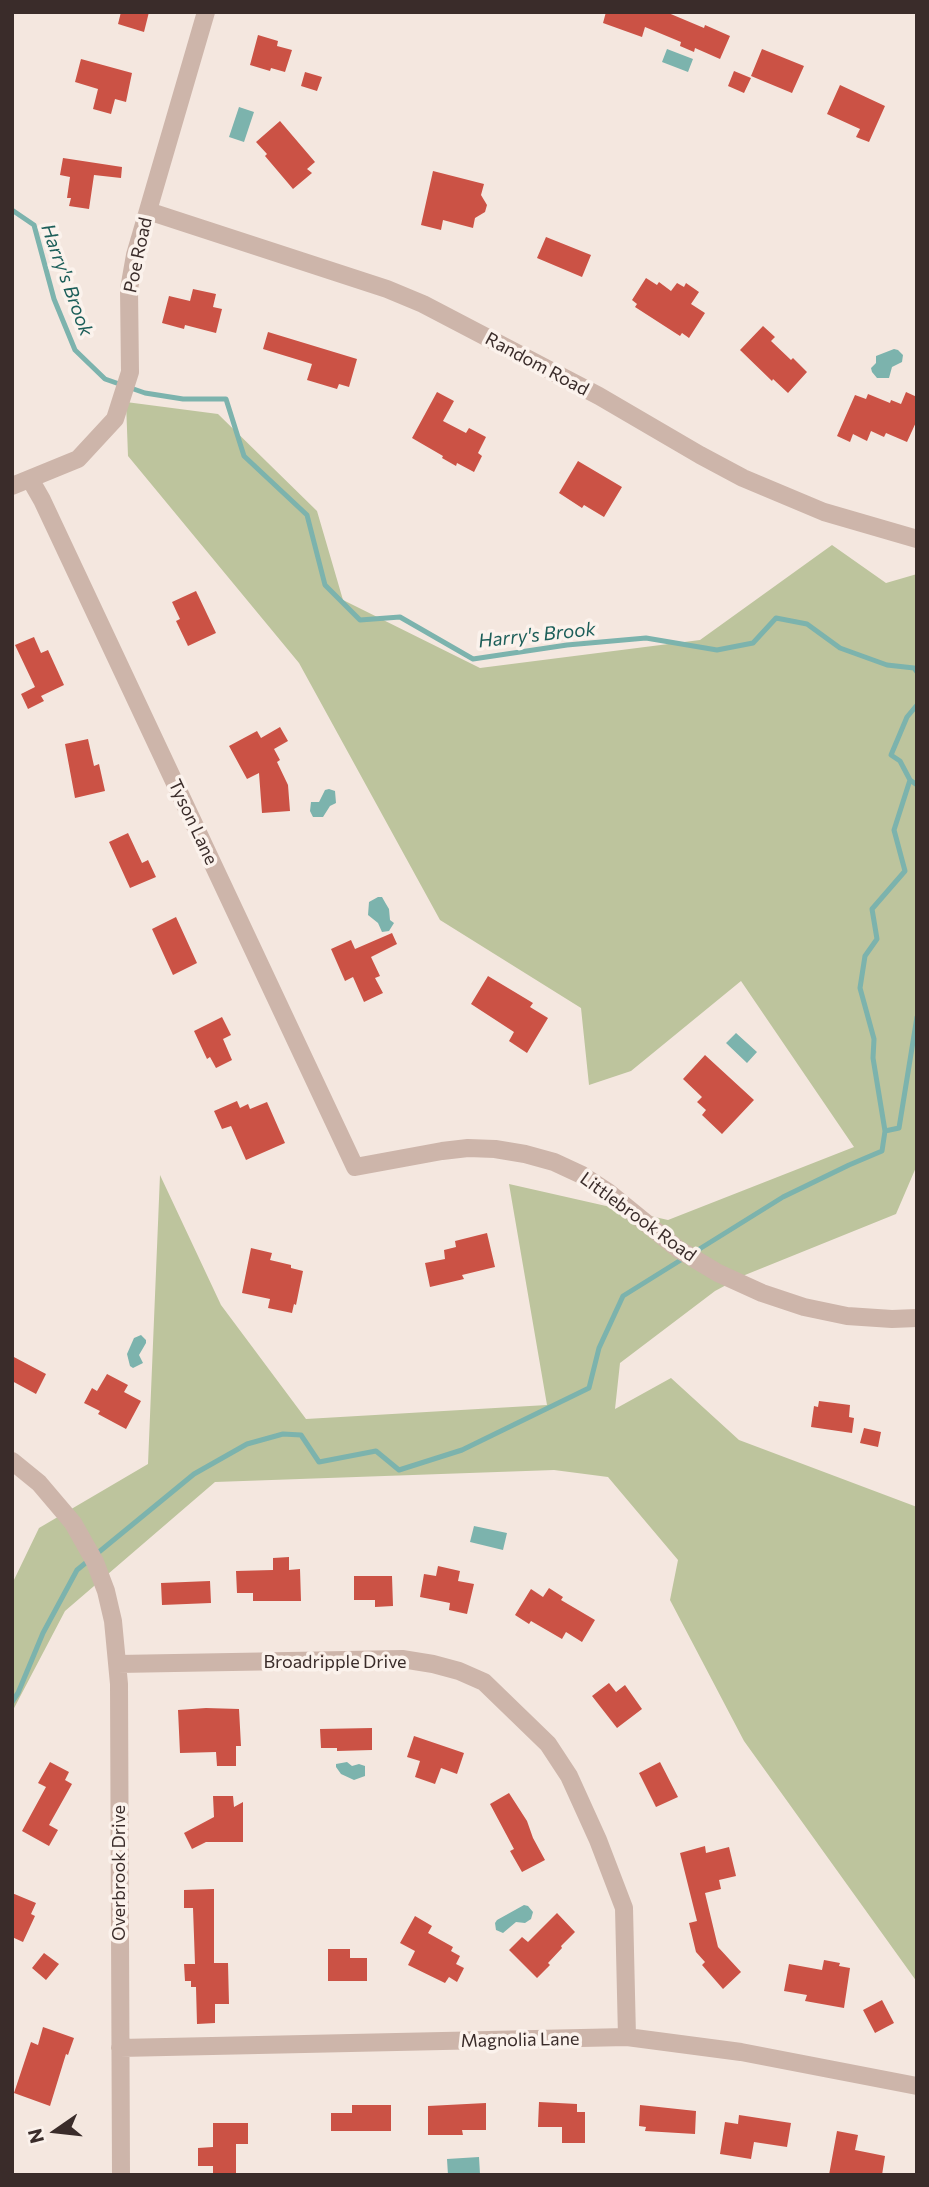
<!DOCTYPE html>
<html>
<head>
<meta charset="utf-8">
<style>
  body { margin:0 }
  #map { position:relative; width:929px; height:2187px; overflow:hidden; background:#f4e7df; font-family:Commissioner,sans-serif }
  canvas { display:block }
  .frame { position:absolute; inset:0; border:14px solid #3a2c2a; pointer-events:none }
  .north { position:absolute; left:21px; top:2096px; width:70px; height:70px; -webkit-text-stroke:5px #fbf2ec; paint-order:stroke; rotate:256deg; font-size:19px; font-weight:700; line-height:28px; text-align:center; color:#3a2c2a }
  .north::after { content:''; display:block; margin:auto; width:24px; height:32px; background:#3a2c2a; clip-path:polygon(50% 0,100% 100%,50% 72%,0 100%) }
</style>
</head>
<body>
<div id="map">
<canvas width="929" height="2187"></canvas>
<div class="frame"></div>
<div class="north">N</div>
</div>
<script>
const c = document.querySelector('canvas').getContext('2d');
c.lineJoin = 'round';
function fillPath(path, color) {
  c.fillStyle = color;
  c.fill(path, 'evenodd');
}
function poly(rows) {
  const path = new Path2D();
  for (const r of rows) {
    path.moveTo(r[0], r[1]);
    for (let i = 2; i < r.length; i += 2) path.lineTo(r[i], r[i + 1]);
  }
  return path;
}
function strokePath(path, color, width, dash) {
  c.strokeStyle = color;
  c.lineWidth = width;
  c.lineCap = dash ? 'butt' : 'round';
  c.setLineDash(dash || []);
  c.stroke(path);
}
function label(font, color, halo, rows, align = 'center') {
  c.font = font + ' Commissioner,sans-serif';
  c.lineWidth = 7;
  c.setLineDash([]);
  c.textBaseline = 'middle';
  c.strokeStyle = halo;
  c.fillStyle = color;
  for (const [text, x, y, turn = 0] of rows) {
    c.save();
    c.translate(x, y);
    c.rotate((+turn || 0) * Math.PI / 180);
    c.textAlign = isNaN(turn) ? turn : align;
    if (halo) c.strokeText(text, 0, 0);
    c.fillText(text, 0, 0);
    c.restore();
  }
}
fillPath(poly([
  [126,402,218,414,317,511,343,600,480,668,700,640,832,545,886,583,917,574,917,1165,896,1214,745,1275,715,1291,620,1363,615,1409,671,1378,739,1440,917,1507,917,1982,744,1741,670,1600,678,1560,608,1477,554,1470,215,1482,65,1611,12,1712,12,1584,39,1528,148,1464,160,1175,221,1305,306,1419,547,1405,509,1184,668,1220,854,1147,741,981,631,1071,589,1085,581,1008,440,920,299,663,128,456]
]), '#bdc49d');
fillPath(poly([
  [667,49,693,59,688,72,662,62],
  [239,107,254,112,244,142,229,137],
  [894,349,898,350,903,355,902,362,892,367,889,378,877,378,872,372,871,368,876,363,876,356],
  [329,789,335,791,336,803,330,806,323,817,313,817,310,811,311,802,319,802,325,790],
  [378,897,382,897,386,904,389,909,390,920,394,923,389,931,382,932,378,923,368,915,369,902],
  [736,1033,757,1052,747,1063,726,1043],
  [141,1335,146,1340,146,1343,139,1355,143,1363,133,1368,130,1366,127,1354,134,1338],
  [474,1526,507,1533,503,1550,470,1542],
  [347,1762,352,1766,359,1764,365,1766,365,1776,354,1780,341,1774,336,1767,336,1764],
  [524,1905,528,1906,533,1912,531,1919,525,1923,516,1922,503,1933,496,1930,495,1923,497,1920],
  [479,2157,480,2174,448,2175,447,2159]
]), '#7cb3ad');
strokePath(poly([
  [12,210,34,225,54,299,75,350,105,379,145,393,183,399,226,399,244,456,307,515,325,585,360,620,400,617,473,659,567,645,646,638,717,650,753,643,776,618,807,624,840,648,887,665,914,668,917,672],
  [917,705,907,717,891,755,900,761,910,780,917,785],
  [885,1131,873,1058,874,1039,860,988,865,956,877,939,872,909,905,871,894,830,910,780],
  [693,1253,783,1197,849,1165,882,1151,885,1131,899,1128,917,1017],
  [12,1702,18,1693,43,1633,77,1570,194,1474,247,1444,283,1434,301,1435,319,1462,376,1451,399,1470,462,1450,589,1388,599,1348,623,1296,684,1258]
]), '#7cb3ad', 5);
fillPath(poly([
  [121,12,149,12,144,32,118,24],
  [606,12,666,12,704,28,705,25,730,36,720,59,695,48,694,52,680,46,681,42,645,27,642,37,603,23],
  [258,35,278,41,277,46,292,50,285,72,271,68,270,71,250,65],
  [762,49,804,66,792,93,751,76],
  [81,59,132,73,126,102,115,99,111,114,93,109,98,89,75,82],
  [734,71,751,78,744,93,728,86],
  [305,72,322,77,317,91,301,86],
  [840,85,885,106,869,142,856,137,860,129,827,114],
  [280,121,315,162,307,169,312,173,293,189,265,156,267,154,256,142],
  [63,158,122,167,121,178,94,175,89,209,69,206,71,198,67,198,70,177,60,175],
  [433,171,484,184,481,195,487,205,485,212,475,218,473,228,443,220,441,230,421,225],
  [546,237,591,255,582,277,537,258],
  [646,278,657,285,659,282,671,291,677,283,684,287,686,283,699,292,691,304,705,313,689,338,682,333,680,336,635,307,637,304,632,300],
  [193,289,216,294,213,307,222,309,216,333,185,325,184,329,162,323,169,296,190,301],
  [763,326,775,337,771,341,791,360,793,358,807,372,788,393,773,379,772,381,740,350],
  [268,332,357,359,349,387,339,384,337,389,307,380,312,364,263,349],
  [437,392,454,401,443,421,466,433,469,428,486,437,478,453,482,456,474,472,457,463,456,466,442,458,443,456,412,438],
  [906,392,917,397,917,420,907,442,886,433,884,437,871,431,867,441,853,434,850,442,837,436,855,395,866,399,868,394,890,403,891,400,901,404],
  [578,461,622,487,604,517,584,505,582,508,559,493],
  [196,591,216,633,188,646,176,621,180,619,172,602],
  [34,637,41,653,48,650,64,685,41,696,44,701,28,709,21,694,35,687,15,645],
  [280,727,288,741,274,749,280,760,277,762,288,785,290,811,262,813,259,773,247,779,229,746,257,731,261,738],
  [88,739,94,766,99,764,105,791,75,798,65,744],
  [128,833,142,863,148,860,156,877,130,888,109,842],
  [176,917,197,963,173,975,152,929],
  [392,933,397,944,371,957,380,976,375,978,383,993,364,1002,353,977,345,981,331,949,351,940,355,949],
  [488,976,533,1003,530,1007,548,1018,527,1053,509,1041,514,1032,471,1004],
  [222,1017,231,1035,223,1039,232,1060,216,1068,210,1057,207,1059,194,1031],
  [705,1055,754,1100,722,1134,702,1115,706,1110,697,1102,702,1097,683,1079],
  [237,1101,240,1108,248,1104,250,1109,267,1102,285,1143,246,1160,231,1126,222,1129,214,1111],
  [487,1233,495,1267,462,1275,464,1279,430,1287,425,1263,445,1259,444,1250,456,1247,455,1241],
  [251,1248,272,1253,270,1260,291,1265,291,1268,303,1271,296,1305,294,1304,292,1313,268,1308,270,1299,242,1293],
  [12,1356,46,1374,36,1394,12,1381],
  [107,1374,128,1385,124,1392,141,1401,126,1429,98,1414,100,1411,84,1403,92,1388,97,1391],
  [819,1401,850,1405,849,1417,854,1418,852,1433,811,1427,814,1406,818,1407],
  [864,1428,881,1432,878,1447,860,1443],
  [289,1557,289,1570,300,1569,301,1601,253,1601,253,1593,237,1593,236,1571,273,1570,273,1558],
  [438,1566,460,1571,458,1581,474,1584,467,1614,449,1610,450,1603,420,1597,424,1574,436,1576],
  [354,1576,392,1576,393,1606,375,1607,375,1600,354,1600],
  [210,1581,211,1603,162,1605,161,1583],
  [549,1588,563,1597,561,1600,595,1620,582,1642,566,1632,562,1639,531,1621,529,1624,515,1615,531,1589,543,1597],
  [609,1683,616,1692,625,1685,642,1709,617,1728,592,1696],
  [206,1708,239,1709,241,1746,236,1746,236,1766,217,1766,216,1752,180,1753,178,1710],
  [372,1728,372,1750,337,1751,337,1748,321,1748,320,1729],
  [414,1736,464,1753,457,1774,441,1768,435,1784,415,1777,420,1761,407,1757],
  [50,1762,69,1772,65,1780,72,1784,49,1825,58,1830,49,1846,22,1831,46,1787,38,1783],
  [660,1762,678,1797,656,1807,639,1773],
  [509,1793,527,1821,533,1838,545,1860,522,1872,510,1851,514,1849,490,1804],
  [213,1796,233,1796,234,1807,243,1802,243,1842,206,1842,192,1849,184,1833,214,1817],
  [705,1846,706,1853,729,1847,736,1876,719,1880,721,1889,705,1893,718,1947,741,1972,723,1989,702,1965,705,1962,696,1952,689,1923,697,1921,680,1853],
  [214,1889,214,1963,228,1963,229,2004,215,2004,215,2023,197,2024,196,1987,191,1987,191,1981,185,1981,184,1964,195,1964,193,1908,184,1908,184,1890],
  [12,1893,36,1903,31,1914,35,1916,23,1942,12,1937],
  [557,1913,575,1932,561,1946,562,1948,548,1963,550,1965,537,1978,509,1950,522,1937,528,1942],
  [415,1916,432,1926,428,1933,453,1947,451,1951,460,1956,456,1964,464,1968,457,1982,449,1977,445,1983,408,1965,415,1951,400,1943],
  [328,1949,350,1949,350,1958,367,1958,367,1981,328,1981],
  [44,1953,59,1964,46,1980,32,1968],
  [824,1960,840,1963,839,1966,850,1968,844,2008,805,2001,807,1995,784,1991,789,1964,822,1970],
  [882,2000,894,2023,875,2033,863,2010],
  [43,2027,74,2038,68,2055,66,2054,50,2106,14,2093,31,2042,38,2045],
  [539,2102,577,2104,577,2112,585,2112,585,2143,562,2143,562,2127,538,2127],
  [486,2103,486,2130,462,2130,463,2135,428,2135,428,2106],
  [352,2105,391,2105,391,2131,331,2131,331,2113,352,2113],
  [640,2105,696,2111,695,2134,645,2131,646,2127,639,2126],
  [739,2115,791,2123,787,2147,754,2142,751,2159,720,2154,725,2122,738,2124],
  [213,2123,248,2123,248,2144,236,2144,236,2175,213,2175,213,2166,198,2166,198,2148,213,2147],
  [837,2131,858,2135,855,2150,885,2156,882,2175,829,2175]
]), '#cb5245');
strokePath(poly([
  [148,211,387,289,423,304,599,396,700,455,743,478,824,512,917,539],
  [30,479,42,500,355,1167,442,1151,468,1148,495,1149,525,1154,554,1162,582,1175,608,1192,678,1249,718,1273,762,1293,804,1307,847,1316,892,1319,917,1318],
  [12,486,78,459,115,419,130,372,129,289,135,255,206,12],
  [12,1461,39,1483,73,1523,95,1562,106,1591,113,1621,119,1684,121,2175],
  [118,1664,402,1659,433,1664,459,1671,484,1682,548,1744,569,1776,598,1840,624,1908,627,2037],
  [120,2048,627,2037,741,2052,917,2086]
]), '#cdb5aa', 18);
label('18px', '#3a2c2a', '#fbf2ec', [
  ["Poe Road",138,255,-78],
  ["Random Road",537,364,28],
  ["Tyson Lane",193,822,65],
  ["Littlebrook Road",638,1217,36],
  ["Broadripple Drive",335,1662],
  ["Overbrook Drive",119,1873,-90],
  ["Magnolia Lane",520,2040,-1]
]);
label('italic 19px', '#1c5e59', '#fbf2ec', [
  ["Harry's Brook",67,280,70],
  ["Harry's Brook",537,635,-6]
]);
</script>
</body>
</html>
